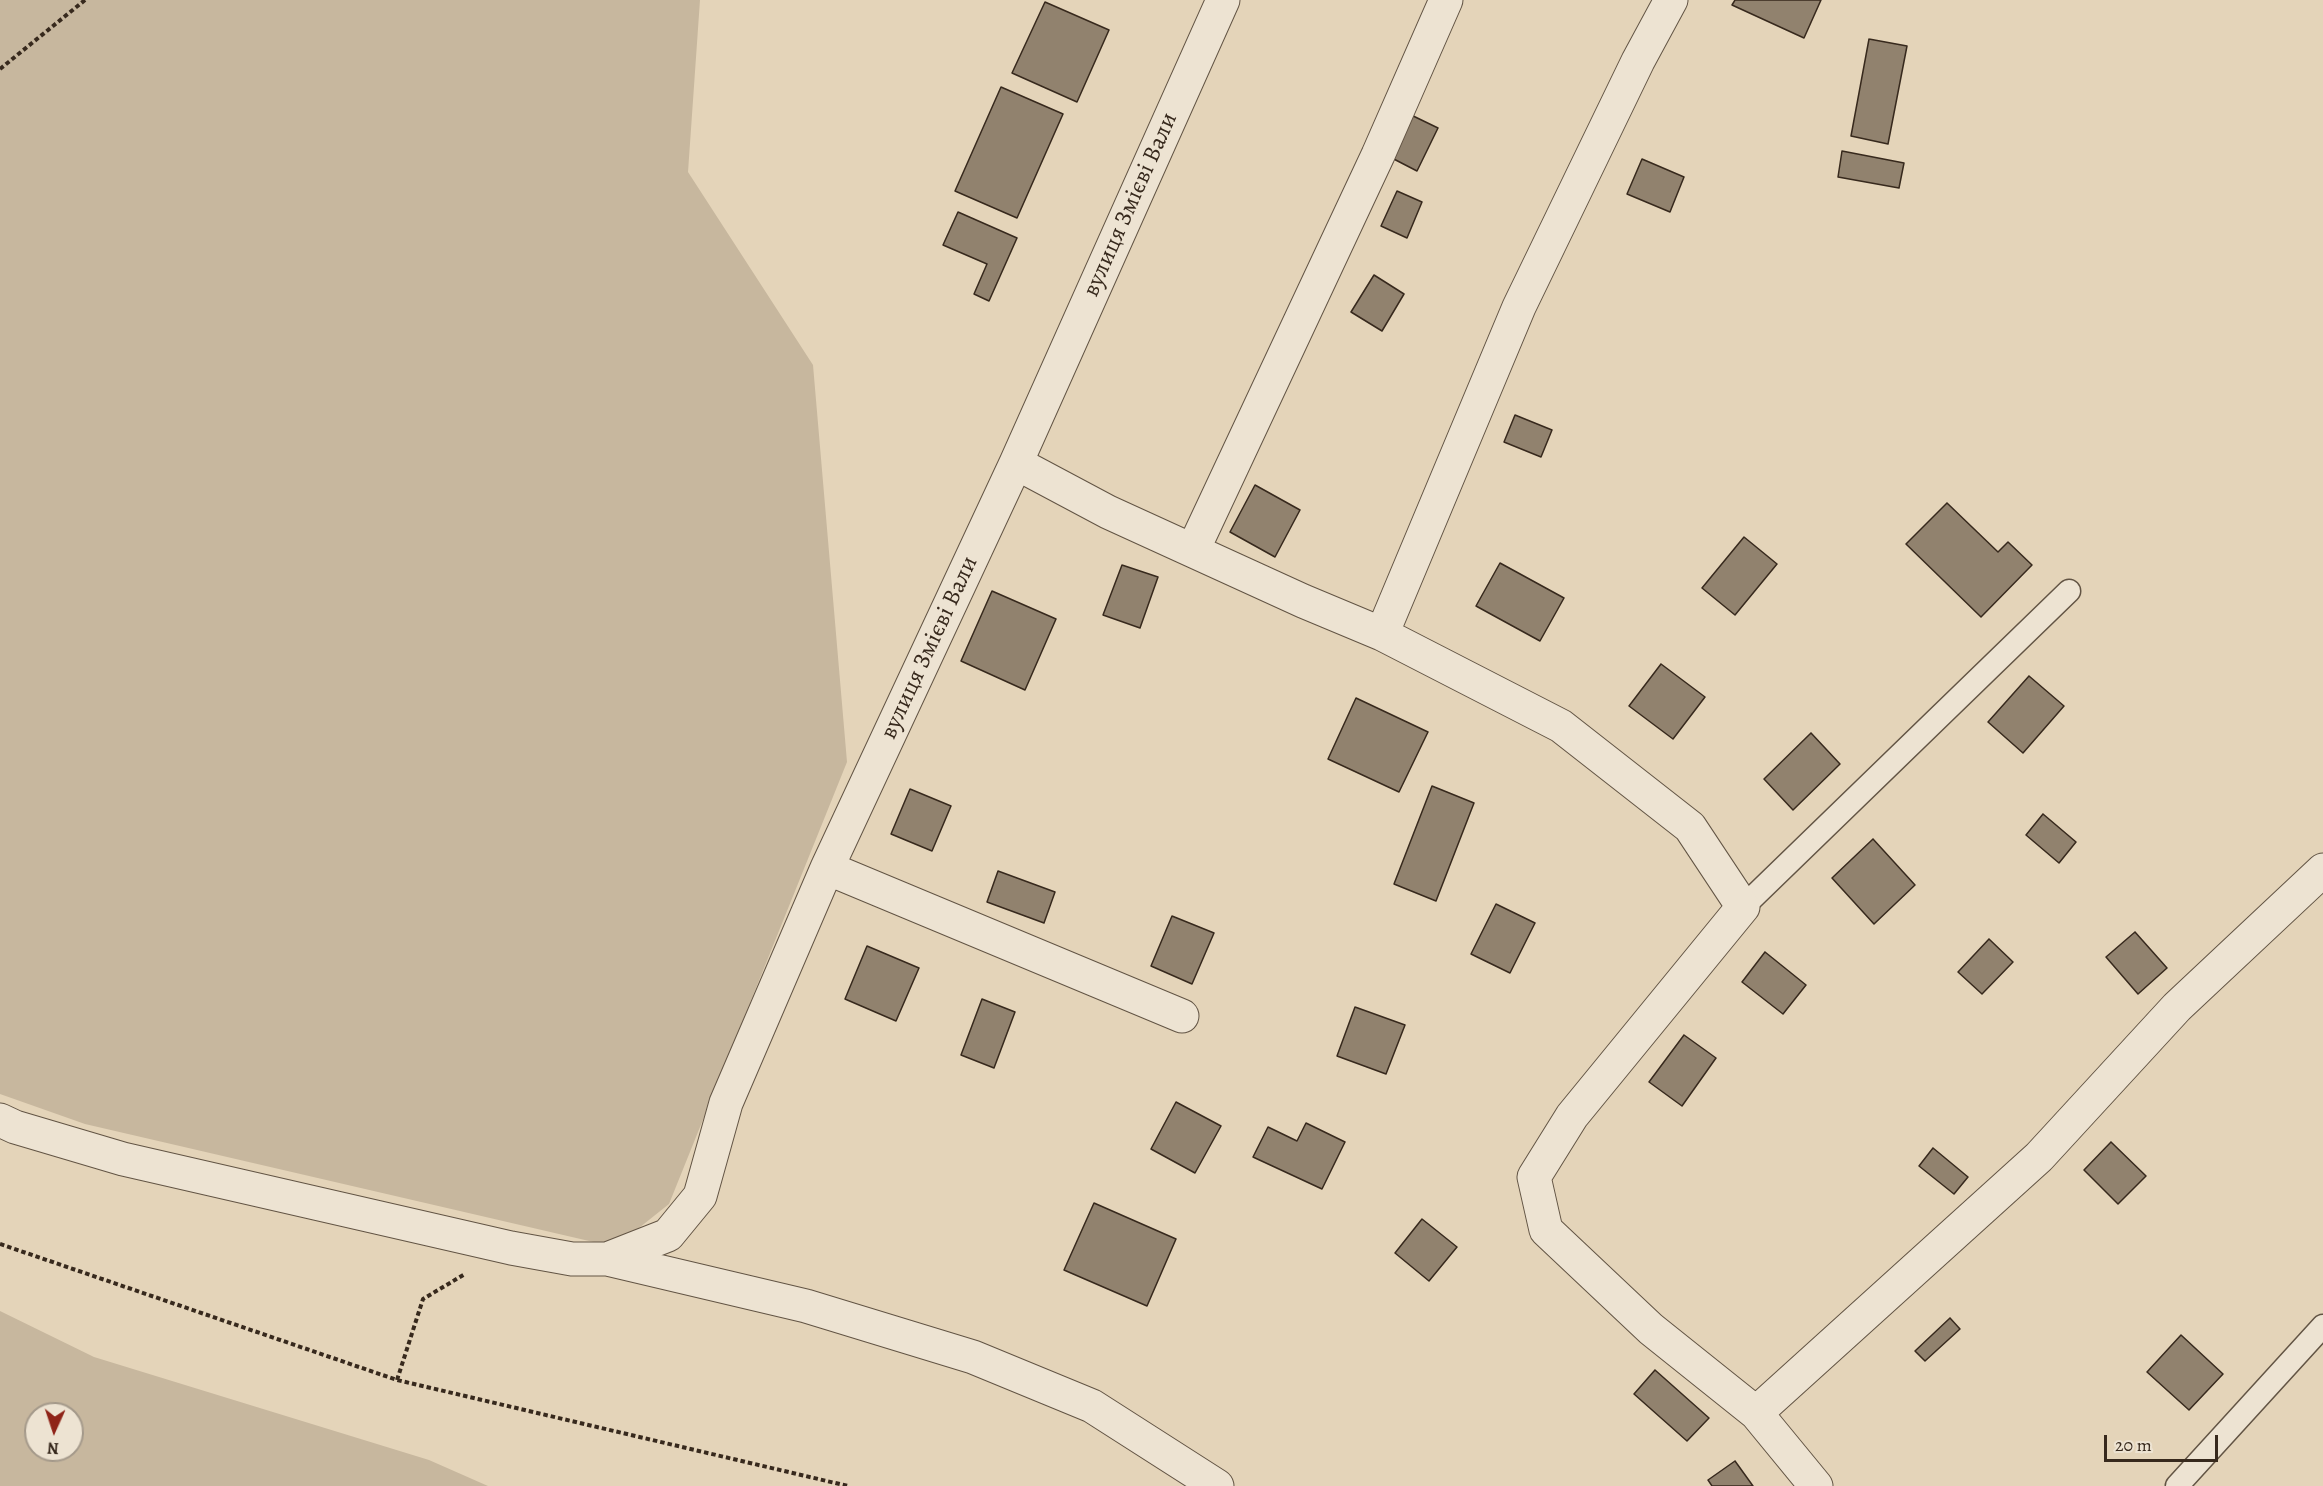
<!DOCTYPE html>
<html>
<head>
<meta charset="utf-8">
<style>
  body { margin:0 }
  #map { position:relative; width:2323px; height:1486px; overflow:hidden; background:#e4d4b9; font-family:Alegreya,serif }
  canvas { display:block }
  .north { position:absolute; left:24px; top:1402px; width:60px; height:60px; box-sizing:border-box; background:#ede3d2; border:2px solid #a4998a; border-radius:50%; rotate:183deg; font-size:16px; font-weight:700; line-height:24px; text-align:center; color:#37291d }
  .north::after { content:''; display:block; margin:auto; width:21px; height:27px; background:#8f2418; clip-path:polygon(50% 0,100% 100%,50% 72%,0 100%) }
  .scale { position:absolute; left:2104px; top:1435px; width:114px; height:27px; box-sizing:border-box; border:3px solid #37291d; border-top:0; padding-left:8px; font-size:18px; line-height:21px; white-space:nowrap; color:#37291d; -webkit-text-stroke:4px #ede3d2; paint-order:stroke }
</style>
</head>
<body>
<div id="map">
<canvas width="2323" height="1486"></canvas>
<div class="north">N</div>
<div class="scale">20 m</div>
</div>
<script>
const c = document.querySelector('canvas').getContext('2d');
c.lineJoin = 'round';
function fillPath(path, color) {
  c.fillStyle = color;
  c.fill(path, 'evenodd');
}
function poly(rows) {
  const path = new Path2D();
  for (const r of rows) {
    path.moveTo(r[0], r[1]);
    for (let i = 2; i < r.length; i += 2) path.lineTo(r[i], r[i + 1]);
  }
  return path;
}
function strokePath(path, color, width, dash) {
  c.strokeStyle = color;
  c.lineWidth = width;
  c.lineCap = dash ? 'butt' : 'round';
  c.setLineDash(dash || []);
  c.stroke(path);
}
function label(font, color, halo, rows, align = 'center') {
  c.font = font + ' Alegreya,serif';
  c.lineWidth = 4.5;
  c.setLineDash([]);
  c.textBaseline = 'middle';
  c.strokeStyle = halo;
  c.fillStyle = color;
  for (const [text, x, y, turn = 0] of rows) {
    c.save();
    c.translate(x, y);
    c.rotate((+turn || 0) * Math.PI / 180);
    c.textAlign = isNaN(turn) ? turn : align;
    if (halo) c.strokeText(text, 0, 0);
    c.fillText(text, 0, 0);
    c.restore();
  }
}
fillPath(poly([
  [0,0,700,0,688,172,813,365,847,762,669,1204,615,1247,85,1124,0,1094],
  [0,1311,94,1357,429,1460,488,1486,0,1486],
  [36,1414,72,1414,72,1450,36,1450]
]), '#c7b79e');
const building = poly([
  [1735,0,1821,0,1804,38,1732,5,1735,0],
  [1045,2,1109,30,1077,102,1012,73,1045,2],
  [1869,39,1907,46,1888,144,1851,136,1869,39],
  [1001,87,1063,114,1017,218,955,191,1001,87],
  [1407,113,1438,128,1417,171,1386,155,1407,113],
  [1842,151,1904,163,1899,188,1838,177,1842,151],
  [1642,159,1684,177,1670,212,1627,194,1642,159],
  [1397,191,1422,202,1407,238,1381,226,1397,191],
  [958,212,1017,238,989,301,974,294,987,264,943,245,958,212],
  [1374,275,1404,294,1382,331,1351,312,1374,275],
  [1515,415,1552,430,1541,457,1504,442,1515,415],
  [1255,485,1300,510,1275,557,1230,532,1255,485],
  [1947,503,1998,552,2008,542,2032,565,1981,617,1906,544,1947,503],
  [1744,537,1777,564,1735,615,1702,588,1744,537],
  [1500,563,1564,598,1540,641,1476,606,1500,563],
  [1122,565,1158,577,1140,628,1103,615,1122,565],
  [992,591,1056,619,1025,690,961,661,992,591],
  [1661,664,1705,697,1673,739,1629,706,1661,664],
  [2029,676,2064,706,2023,753,1988,722,2029,676],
  [1356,698,1428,732,1399,792,1328,759,1356,698],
  [1811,733,1840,764,1793,810,1764,779,1811,733],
  [1432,786,1474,803,1436,901,1394,884,1432,786],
  [910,789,951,806,932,851,891,834,910,789],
  [2043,814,2076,842,2059,863,2026,835,2043,814],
  [1873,839,1915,885,1874,924,1832,878,1873,839],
  [998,871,1055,892,1044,923,987,902,998,871],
  [1496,904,1535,923,1510,973,1471,954,1496,904],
  [1172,916,1214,933,1192,984,1151,966,1172,916],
  [2135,932,2167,968,2138,994,2106,957,2135,932],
  [1989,939,2013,962,1982,994,1958,972,1989,939],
  [867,946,919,968,896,1021,845,999,867,946],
  [1765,952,1806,985,1783,1014,1742,982,1765,952],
  [982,999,1015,1012,994,1068,961,1055,982,999],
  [1355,1007,1405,1025,1386,1074,1337,1056,1355,1007],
  [1684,1035,1716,1058,1682,1106,1649,1082,1684,1035],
  [1176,1102,1221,1126,1195,1173,1151,1149,1176,1102],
  [1306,1123,1345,1142,1322,1189,1253,1157,1268,1127,1297,1141,1306,1123],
  [2111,1142,2146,1176,2118,1204,2084,1170,2111,1142],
  [1933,1148,1968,1177,1954,1194,1919,1166,1933,1148],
  [1094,1203,1176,1239,1147,1306,1064,1270,1094,1203],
  [1422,1219,1457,1247,1429,1281,1395,1253,1422,1219],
  [1950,1318,1960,1329,1925,1361,1915,1351,1950,1318],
  [2181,1335,2223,1374,2189,1410,2147,1372,2181,1335],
  [1655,1370,1709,1418,1687,1441,1634,1394,1655,1370],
  [1735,1461,1753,1486,1712,1486,1708,1480,1735,1461]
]);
fillPath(building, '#91826e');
strokePath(building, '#37291d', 1.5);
const lane = poly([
  [1743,907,2069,591],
  [2177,1486,2323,1326]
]);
const street = poly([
  [1016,463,1108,512,1303,601,1382,634,1561,726,1690,827,1743,907,1572,1116,1534,1177,1546,1230,1651,1329,1756,1413,1816,1486],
  [1193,550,1378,155,1446,0],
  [1382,634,1519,307,1638,61,1671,0],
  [827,868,1182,1016],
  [0,1120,15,1127,123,1159,511,1248,572,1259,607,1259,806,1306,973,1357,1092,1406,1217,1486],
  [607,1259,668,1235,700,1196,726,1103,827,868,1016,463,1223,0],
  [1756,1413,2039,1157,2177,1007,2323,870]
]);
strokePath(lane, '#625444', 25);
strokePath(street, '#625444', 35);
strokePath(poly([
  [0,69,85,0],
  [0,1244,397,1380,848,1486],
  [397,1380,423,1299,465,1274]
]), '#37291d', 4, [4.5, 3]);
strokePath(lane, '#ede3d2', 22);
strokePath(street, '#ede3d2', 33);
label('24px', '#37291d', '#ede3d2', [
  ["вулиця Змієві Вали",1131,205,-66],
  ["вулиця Змієві Вали",930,648,-65]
]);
</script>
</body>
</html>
